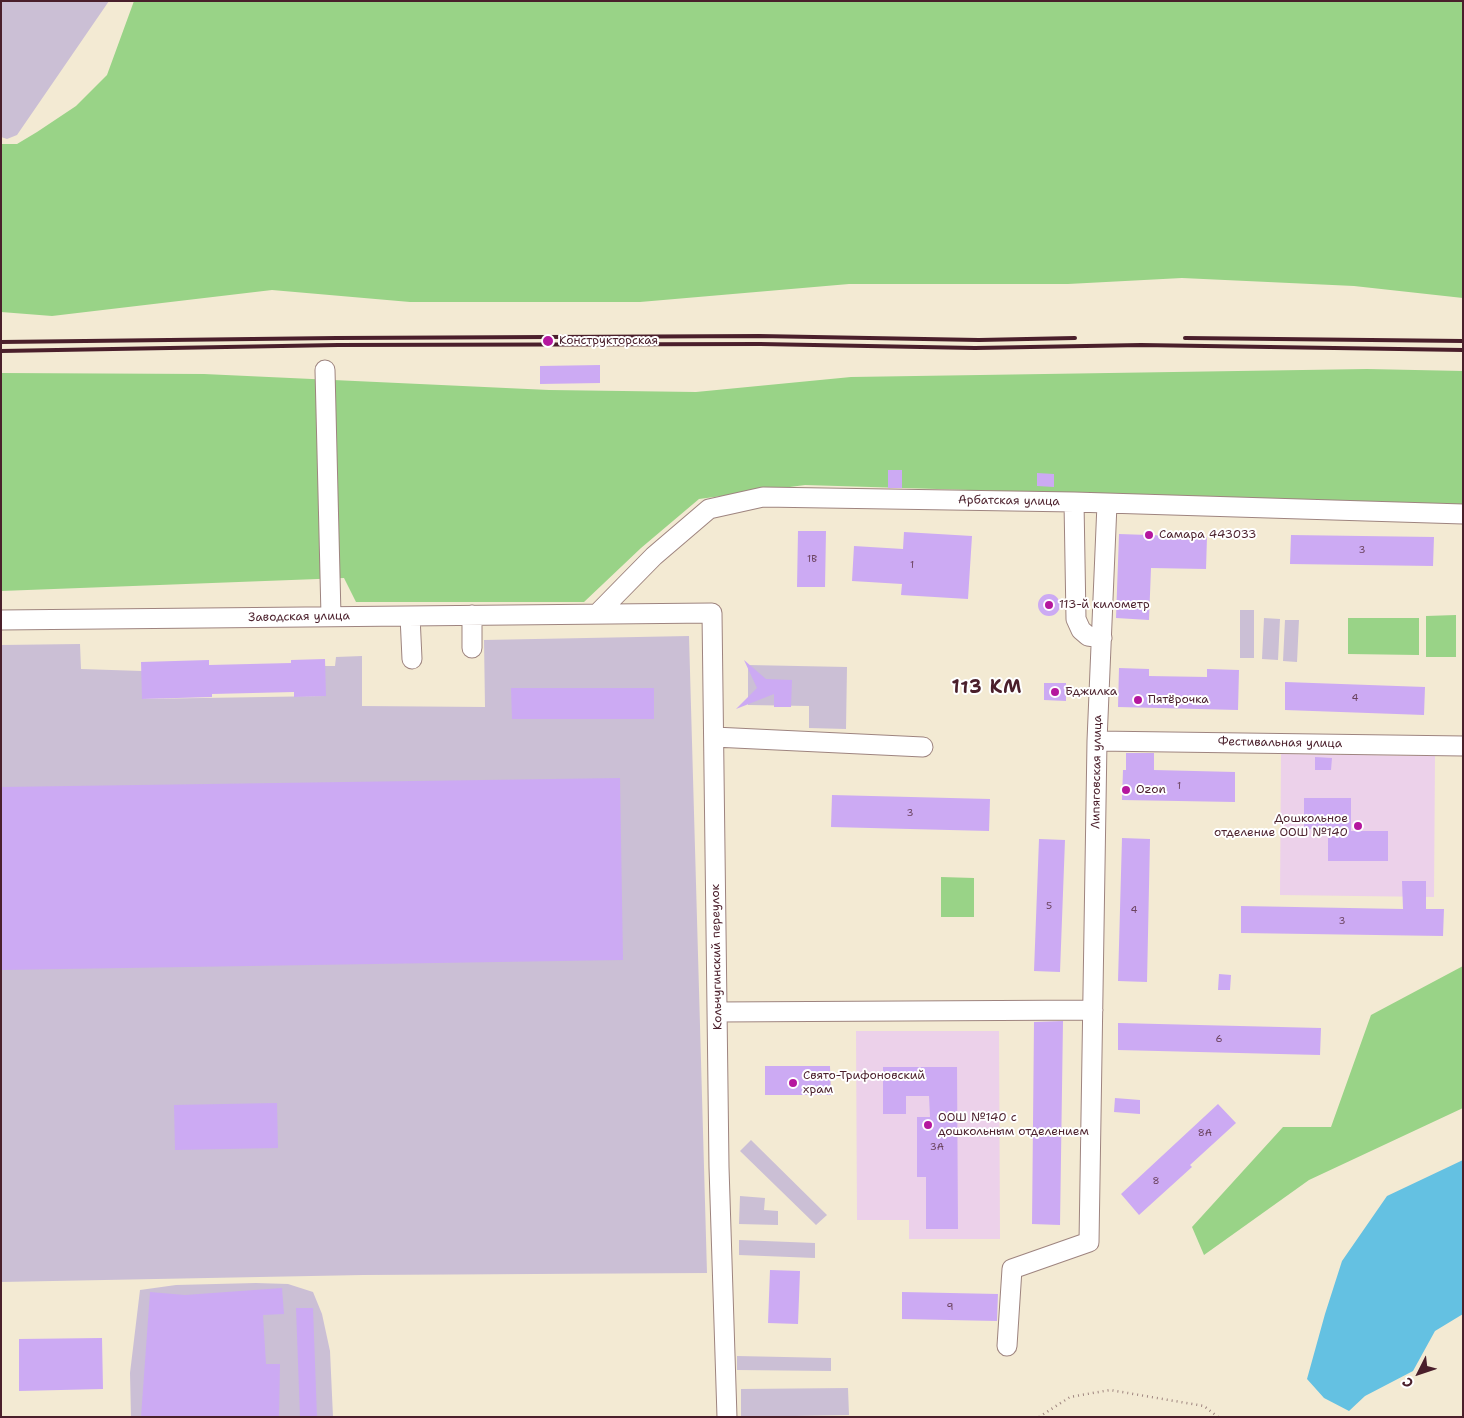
<!DOCTYPE html>
<html>
<head>
<meta charset="utf-8">
<style>
  body { margin:0 }
  #map { position:relative; width:1464px; height:1418px; overflow:hidden; background:#f3ead3; font-family:"Shantell Sans",sans-serif }
  canvas { display:block }
  .frame { position:absolute; inset:0; border:2px solid #4a1f2b; pointer-events:none }
  .north { position:absolute; left:1394px; top:1348px; width:50px; height:50px; -webkit-text-stroke:4px #fff; paint-order:stroke; rotate:229deg; font-size:14px; font-weight:700; line-height:20px; text-align:center; color:#4a1f2b }
  .north::after { content:''; display:block; margin:auto; width:18px; height:22px; background:#4a1f2b; clip-path:polygon(50% 0,100% 100%,50% 72%,0 100%) }
</style>
</head>
<body>
<div id="map">
<canvas width="1464" height="1418"></canvas>
<div class="frame"></div>
<div class="north">С</div>
</div>
<script>
const c = document.querySelector('canvas').getContext('2d');
c.lineJoin = 'round';
function fillPath(path, color) {
  c.fillStyle = color;
  c.fill(path, 'evenodd');
}
function poly(rows) {
  const path = new Path2D();
  for (const r of rows) {
    if (r.length === 3) {
      path.moveTo(r[0] + r[2], r[1]);
      path.arc(r[0], r[1], r[2], 0, 2 * Math.PI);
      continue;
    }
    path.moveTo(r[0], r[1]);
    for (let i = 2; i < r.length; i += 2) path.lineTo(r[i], r[i + 1]);
  }
  return path;
}
function strokePath(path, color, width, dash) {
  c.strokeStyle = color;
  c.lineWidth = width;
  c.lineCap = dash ? 'butt' : 'round';
  c.setLineDash(dash || []);
  c.stroke(path);
}
function label(font, color, halo, rows, align = 'center') {
  c.font = font + ' "Shantell Sans",sans-serif';
  c.lineWidth = 4;
  c.setLineDash([]);
  c.textBaseline = 'middle';
  c.strokeStyle = halo;
  c.fillStyle = color;
  for (const [text, x, y, turn = 0] of rows) {
    c.save();
    c.translate(x, y);
    c.rotate((+turn || 0) * Math.PI / 180);
    c.textAlign = isNaN(turn) ? turn : align;
    if (halo) c.strokeText(text, 0, 0);
    c.fillText(text, 0, 0);
    c.restore();
  }
}
fillPath(poly([
  [1281,754,1435,756,1434,897,1280,895],
  [856,1031,999,1031,1000,1239,909,1239,909,1220,857,1220]
]), '#ecd1ea');
fillPath(poly([
  [1,1,109,1,17,135,7,139,1,137],
  [1240,610,1254,610,1254,658,1240,658],
  [1264,618,1280,619,1278,660,1262,659],
  [1285,620,1299,620,1297,662,1283,661],
  [689,636,707,1273,363,1275,1,1282,1,645,80,644,81,669,142,671,143,699,325,696,325,666,335,666,336,657,362,656,362,706,485,707,484,640],
  [748,665,847,667,846,729,809,728,809,706,748,705],
  [751,1140,827,1215,816,1225,740,1151],
  [740,1196,765,1198,764,1210,778,1211,778,1225,739,1224],
  [739,1240,815,1243,815,1258,739,1255],
  [256,1283,288,1284,313,1292,322,1314,330,1351,333,1417,131,1417,130,1373,140,1290,176,1285],
  [737,1356,831,1358,831,1371,737,1370],
  [848,1388,849,1415,741,1417,741,1389]
]), '#cbbfd5');
fillPath(poly([
  [134,1,1463,1,1463,298,1354,286,1182,278,1068,284,849,284,640,302,410,302,272,290,52,316,1,312,1,144,17,144,37,132,76,106,107,75],
  [1367,369,1463,371,1463,505,805,485,699,499,641,548,584,602,356,602,344,578,1,591,1,373,204,374,549,390,696,392,851,377],
  [1456,615,1456,657,1426,657,1426,616],
  [1348,618,1419,618,1419,655,1348,654],
  [941,877,974,878,974,917,941,917],
  [1463,966,1463,1108,1309,1180,1204,1255,1192,1227,1283,1127,1331,1127,1371,1015]
]), '#99d387');
fillPath(poly([
  [1463,1160,1463,1314,1435,1331,1413,1371,1365,1396,1349,1411,1324,1398,1307,1379,1325,1314,1342,1261,1387,1196]
]), '#64c1e2');
fillPath(poly([
  [600,365,600,383,540,384,540,366],
  [888,470,902,470,902,488,888,488],
  [1037,473,1054,474,1054,487,1037,486],
  [798,531,826,531,825,587,797,587],
  [904,532,972,536,968,599,901,595,902,584,852,581,854,546,903,549],
  [1119,534,1207,537,1206,569,1151,568,1149,620,1116,618],
  [1291,535,1434,537,1433,566,1290,564],
  [1049,605,11],
  [325,659,326,696,294,697,294,692,212,694,212,697,142,699,141,662,209,660,209,665,291,663,291,660],
  [744,660,766,679,792,680,791,707,774,707,774,694,736,709,757,688],
  [1119,668,1149,669,1149,676,1207,677,1207,669,1239,670,1238,710,1118,707],
  [1285,682,1425,687,1424,715,1285,710],
  [1044,683,1066,683,1066,701,1044,700],
  [511,688,654,688,654,719,512,719],
  [1126,753,1154,753,1154,770,1235,772,1235,802,1122,800,1123,770,1126,770],
  [1315,757,1332,758,1331,770,1315,770],
  [620,778,623,960,1,970,1,787],
  [832,795,990,799,989,831,831,827],
  [1304,798,1351,798,1351,831,1388,831,1388,861,1328,861,1328,829,1304,829],
  [1122,838,1150,839,1147,982,1118,981],
  [1039,839,1065,840,1060,972,1034,971],
  [1402,881,1426,881,1426,909,1444,909,1443,936,1241,933,1241,906,1403,909],
  [1219,974,1231,975,1230,990,1218,990],
  [1063,1021,1060,1225,1032,1224,1034,1022],
  [1118,1023,1321,1028,1320,1055,1118,1050],
  [765,1066,830,1066,831,1095,765,1095],
  [883,1067,957,1067,958,1229,926,1229,926,1177,917,1177,917,1117,930,1117,929,1096,906,1096,906,1114,883,1114],
  [1115,1098,1140,1100,1140,1114,1114,1112],
  [277,1103,278,1148,175,1150,174,1105],
  [1218,1104,1236,1123,1190,1165,1192,1167,1139,1215,1121,1194],
  [770,1270,800,1271,798,1324,768,1323],
  [282,1288,284,1314,263,1315,266,1364,280,1364,279,1417,141,1417,150,1292,185,1295],
  [902,1292,998,1294,997,1321,902,1319],
  [296,1308,313,1308,317,1417,300,1417],
  [102,1338,103,1389,19,1391,19,1339]
]), '#ccaaf3');
const minor = poly([
  [325,370,331,616],
  [1074,502,1076,619,1081,630,1088,636,1102,638],
  [597,614,654,556,709,509,763,497,1074,502,1463,514],
  [472,615,472,648],
  [410,616,412,659],
  [1,620,712,613,719,1167,727,1417],
  [714,737,923,747],
  [1097,741,1463,746],
  [717,1012,1093,1010],
  [1007,1346,1012,1269,1089,1242,1097,741,1107,504]
]);
strokePath(minor, '#9e847f', 21);
strokePath(poly([
  [1039,1417,1070,1397,1110,1390,1204,1406,1218,1417]
]), '#9e847f', 2.5, [1, 4]);
strokePath(minor, '#fff', 19);
strokePath(poly([
  [1185,338,1463,341],
  [1,342,337,338,759,336,979,340,1075,338],
  [1,351,338,345,760,344,975,348,1141,345,1463,350]
]), '#4a1f2b', 4);
for (const [x, y, r, color] of [
  [548,341,6,"#b5179e"],
  [1149,535,5,"#b5179e"],
  [1049,605,5,"#b5179e"],
  [1055,692,5,"#b5179e"],
  [1138,700,5,"#b5179e"],
  [1126,790,5,"#b5179e"],
  [1358,826,5,"#b5179e"],
  [793,1083,5,"#b5179e"],
  [928,1125,5,"#b5179e"]
]) {
  const dot = new Path2D();
  dot.arc(x, y, r, 0, 2 * Math.PI);
  c.fillStyle = color;
  c.fill(dot);
  strokePath(dot, '#fff', 2);
}
label('10px', '#6a425d', null, [
  ["3",1362,550],
  ["1В",812,559],
  ["1",912,565],
  ["4",1355,698],
  ["1",1179,786],
  ["3",910,813],
  ["5",1049,906],
  ["4",1134,910],
  ["3",1342,921],
  ["6",1219,1039],
  ["8А",1205,1133],
  ["3А",937,1147],
  ["8",1156,1181],
  ["9",950,1307]
]);
label('12px', '#4a1f2b', '#fff', [
  ["Конструкторская",559,341],
  ["Самара 443033",1159,535],
  ["113-й километр",1059,605],
  ["Бджилка",1065,692],
  ["Пятёрочка",1148,700],
  ["Ozon",1136,790],
  ["Дошкольное",1348,819,"right"],
  ["отделение ООШ №140",1348,833,"right"],
  ["Свято-Трифоновский",803,1076],
  ["храм",803,1090],
  ["ООШ №140 с",938,1118],
  ["дошкольным отделением",938,1132]
], 'left');
label('12px', '#4a1f2b', '#fff', [
  ["Арбатская улица",1009,501,1],
  ["Заводская улица",299,617,-1],
  ["Фестивальная улица",1280,743,1],
  ["Липяговская улица",1097,772,-89],
  ["Кольчугинский переулок",717,957,-91]
]);
c.letterSpacing = '1px';
label('bold 18px', '#4a1f2b', '#fff', [
  ["113 КМ",987,688]
]);
c.letterSpacing = '0px';
</script>
</body>
</html>
